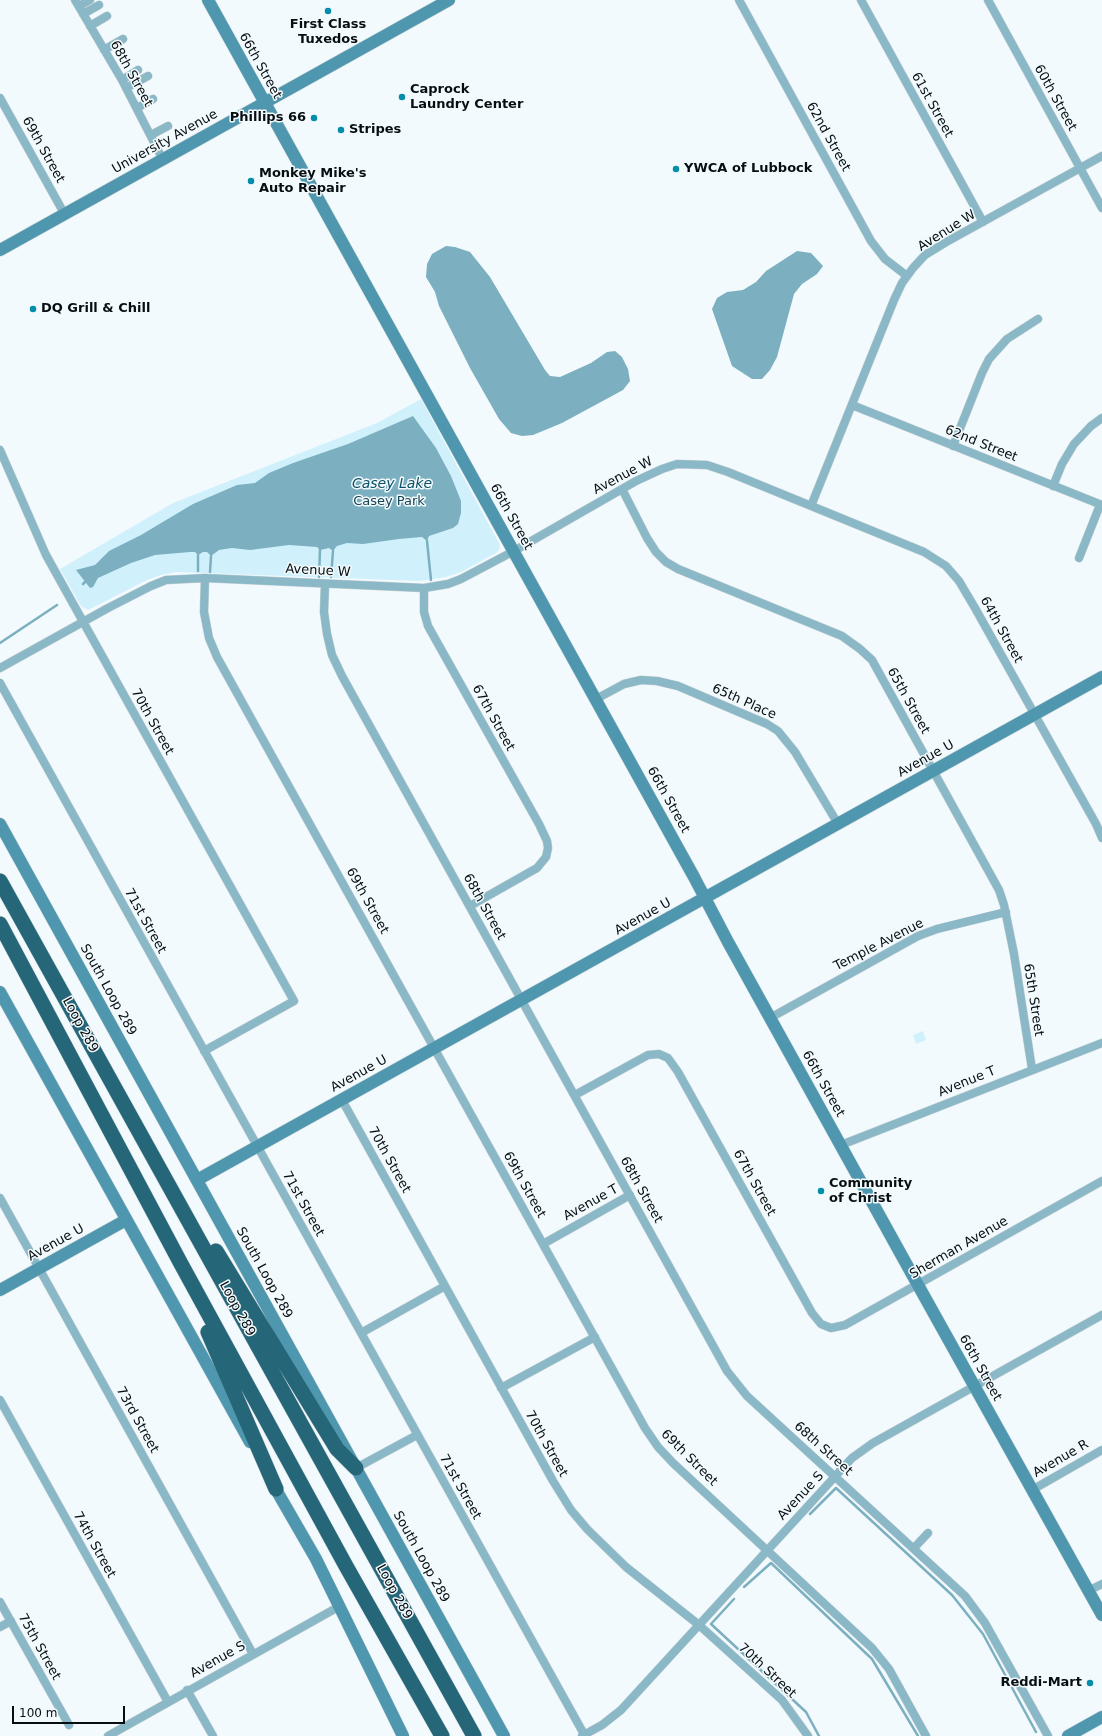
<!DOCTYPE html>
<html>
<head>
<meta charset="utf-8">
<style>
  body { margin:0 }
  #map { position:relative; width:1102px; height:1736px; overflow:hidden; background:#f2fafd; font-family:"DejaVu Sans",sans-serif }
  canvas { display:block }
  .scale { position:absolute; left:12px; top:1706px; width:113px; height:18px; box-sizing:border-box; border:2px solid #070e11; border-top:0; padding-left:5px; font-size:12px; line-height:14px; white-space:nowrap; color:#070e11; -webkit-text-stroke:3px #f2fafd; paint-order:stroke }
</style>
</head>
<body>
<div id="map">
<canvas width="1102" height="1736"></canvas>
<div class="scale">100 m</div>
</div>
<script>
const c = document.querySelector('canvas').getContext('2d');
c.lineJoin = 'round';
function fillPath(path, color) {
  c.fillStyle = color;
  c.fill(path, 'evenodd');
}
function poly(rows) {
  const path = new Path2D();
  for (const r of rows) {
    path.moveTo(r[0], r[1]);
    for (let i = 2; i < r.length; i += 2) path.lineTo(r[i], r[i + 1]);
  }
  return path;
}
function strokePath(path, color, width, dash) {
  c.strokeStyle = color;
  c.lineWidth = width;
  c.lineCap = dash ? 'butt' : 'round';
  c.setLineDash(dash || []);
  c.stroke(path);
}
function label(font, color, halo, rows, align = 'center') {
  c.font = font + ' "DejaVu Sans",sans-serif';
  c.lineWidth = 3;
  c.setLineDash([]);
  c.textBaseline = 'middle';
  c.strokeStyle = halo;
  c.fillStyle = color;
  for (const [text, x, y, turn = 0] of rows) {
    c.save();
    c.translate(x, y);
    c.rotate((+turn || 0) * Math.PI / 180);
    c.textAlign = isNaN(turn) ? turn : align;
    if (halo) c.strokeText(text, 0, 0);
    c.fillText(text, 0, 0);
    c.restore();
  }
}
fillPath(poly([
  [421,399,500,545,499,550,496,553,461,572,446,577,420,581,176,572,161,575,147,580,88,610,81,606,60,569,173,503,377,423],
  [923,1031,926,1040,916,1044,913,1035]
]), '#d0f1fc');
fillPath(poly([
  [446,246,455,247,470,252,490,277,545,370,550,376,560,377,591,363,607,352,615,351,622,357,628,369,630,381,623,390,562,423,533,435,522,436,511,433,499,419,470,368,439,306,435,292,426,277,427,264,432,254],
  [797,251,811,253,823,266,817,274,802,284,794,294,777,357,770,370,762,379,752,379,732,366,712,309,717,298,727,292,743,290,756,282,766,271],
  [413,416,436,448,451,476,461,501,461,513,458,524,453,528,429,536,427,541,422,537,399,539,363,544,347,543,337,546,333,551,329,548,320,550,317,547,289,545,250,550,232,548,219,550,211,556,207,552,203,552,198,555,195,552,190,552,155,555,131,563,98,578,93,587,90,588,76,570,95,565,109,551,141,535,193,504,237,485,255,483,269,473,293,463,348,444]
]), '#7cafbf');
strokePath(poly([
  [427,541,431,580],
  [198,571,198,555],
  [210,572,211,556],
  [319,577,320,550],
  [331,577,333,551],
  [83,584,85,582],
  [0,643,57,605],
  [810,1514,836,1488,952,1595,983,1634,1036,1732],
  [744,1587,771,1563,872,1659,918,1736],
  [734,1599,711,1624,806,1712,819,1736]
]), '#7cafbf', 2.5);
const street = poly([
  [75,0,122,80,163,160],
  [739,0,871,241,885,259,907,276],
  [861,0,983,222],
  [988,0,1102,208],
  [79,6,90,0],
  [83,14,99,5],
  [90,26,107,16],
  [104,50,123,39],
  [122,80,138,70],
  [126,88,148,76],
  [0,98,65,215],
  [137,108,153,99],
  [151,135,168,126],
  [852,405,1102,505],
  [953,446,982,373,989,359,1007,339,1038,319],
  [0,450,46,555,294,1001,204,1051],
  [1053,486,1062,464,1074,444,1091,426,1102,418],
  [622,489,647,538,656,552,666,562,678,569,842,636,860,649,872,660,999,890,1004,905,1014,954,1032,1069],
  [811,506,894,300,902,283,913,268,925,255,948,241,1102,156],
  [1079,558,1100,505],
  [205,578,204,612,209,638,217,657,645,1428,658,1447,673,1463,872,1648,889,1669,926,1736],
  [325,584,324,612,327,634,332,655,342,676,727,1371,747,1396,965,1596,985,1623,1048,1736],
  [424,588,424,612,428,626,539,824,547,841,548,848,546,857,537,868,470,906],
  [0,668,108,608,151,586,166,580,205,578,424,588,448,584,461,579,514,551,636,481,662,469,677,464,707,465,728,472,924,552,946,566,959,581,975,608,1096,824,1102,838],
  [0,683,585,1736],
  [596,699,624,684,641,680,657,681,678,686,767,724,778,731,795,752,838,824],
  [770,1018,918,936,937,929,1006,912],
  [575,1095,648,1055,659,1054,668,1058,678,1072,812,1313,821,1324,831,1328,845,1325,1102,1181],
  [342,1100,553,1481,571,1510,587,1529,626,1567,699,1625,782,1700,808,1736],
  [841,1145,1102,1043],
  [0,1198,253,1654],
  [543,1244,630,1195],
  [361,1333,445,1286],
  [501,1388,595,1337],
  [0,1400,168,1702],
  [356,1468,417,1435],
  [1032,1490,1102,1450],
  [914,1548,928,1533],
  [1088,1591,1102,1584],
  [0,1602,69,1725],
  [0,1627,11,1621],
  [187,1690,213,1736],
  [108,1736,340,1606],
  [582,1736,602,1725,621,1710,852,1458,873,1443,1102,1315]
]);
const secondary = poly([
  [208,0,694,877,728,942,918,1285,1102,1615],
  [0,250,449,0],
  [0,824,504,1736],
  [0,992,250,1442],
  [197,1180,1102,677],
  [0,1290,126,1220],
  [271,1481,316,1559,403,1736],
  [1068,1736,1102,1717]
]);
const highway = poly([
  [0,881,474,1736],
  [0,924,180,1262,346,1566,442,1736],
  [216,1251,337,1449,356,1468],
  [208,1332,276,1489]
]);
strokePath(street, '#ccd4d7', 9);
strokePath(secondary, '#ccd4d7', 13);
strokePath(highway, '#ccd4d7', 16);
strokePath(street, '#8ab8c7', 8);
strokePath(secondary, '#4e97ae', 12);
strokePath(highway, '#266679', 15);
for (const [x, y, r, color] of [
  [328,11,4,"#048dab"],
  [402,97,4,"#048dab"],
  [314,118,4,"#048dab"],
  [341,130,4,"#048dab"],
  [676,169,4,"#048dab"],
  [251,181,4,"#048dab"],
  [33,309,4,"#048dab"],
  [821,1191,4,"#048dab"],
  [1090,1683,4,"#048dab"]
]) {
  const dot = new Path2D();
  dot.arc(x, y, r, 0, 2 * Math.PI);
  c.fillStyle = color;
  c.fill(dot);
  strokePath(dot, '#f2fafd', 1.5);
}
label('bold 13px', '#070e11', '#f2fafd', [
  ["First Class",328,25,"center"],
  ["Tuxedos",328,40,"center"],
  ["Caprock",410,90],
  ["Laundry Center",410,105],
  ["Phillips 66",306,118,"right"],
  ["Stripes",349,130],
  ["YWCA of Lubbock",684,169],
  ["Monkey Mike's",259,174],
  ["Auto Repair",259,189],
  ["DQ Grill & Chill",41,309],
  ["Community",829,1184],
  ["of Christ",829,1199],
  ["Reddi-Mart",1082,1683,"right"]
], 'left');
label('13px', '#070e11', '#f2fafd', [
  ["66th Street",260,66,61],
  ["68th Street",131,74,61],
  ["60th Street",1055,98,61],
  ["61st Street",932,105,61],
  ["62nd Street",828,137,61],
  ["University Avenue",165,142,-29],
  ["69th Street",43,150,61],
  ["Avenue W",947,231,-32],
  ["62nd Street",981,444,22],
  ["Avenue W",623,476,-28],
  ["66th Street",511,517,61],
  ["Avenue W",318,571,3],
  ["64th Street",1001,630,61],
  ["65th Street",908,701,61],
  ["65th Place",744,702,24],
  ["67th Street",493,718,61],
  ["70th Street",152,722,61],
  ["Avenue U",926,759,-29],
  ["66th Street",668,800,61],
  ["69th Street",367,901,61],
  ["68th Street",484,907,61],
  ["Avenue U",643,917,-29],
  ["71st Street",145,921,61],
  ["Temple Avenue",879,945,-27],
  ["South Loop 289",108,990,61],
  ["65th Street",1033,1000,81],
  ["Loop 289",80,1025,61],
  ["Avenue U",359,1074,-29],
  ["Avenue T",967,1082,-22],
  ["66th Street",823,1084,61],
  ["70th Street",389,1160,61],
  ["67th Street",754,1183,61],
  ["69th Street",524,1185,61],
  ["68th Street",641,1190,61],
  ["Avenue T",591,1203,-29],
  ["71st Street",303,1204,61],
  ["Avenue U",56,1243,-29],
  ["Sherman Avenue",959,1248,-30],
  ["South Loop 289",264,1273,61],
  ["Loop 289",237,1309,61],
  ["66th Street",980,1368,61],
  ["73rd Street",137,1420,61],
  ["70th Street",546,1444,61],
  ["68th Street",823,1449,42],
  ["69th Street",689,1458,45],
  ["Avenue R",1061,1459,-30],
  ["71st Street",460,1487,61],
  ["Avenue S",801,1496,-47],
  ["74th Street",94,1545,61],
  ["South Loop 289",421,1557,61],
  ["Loop 289",394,1592,61],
  ["75th Street",39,1647,61],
  ["Avenue S",218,1660,-29],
  ["70th Street",767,1671,43]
]);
label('13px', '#184452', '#f2fafd', [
  ["Casey Park",389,502]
]);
label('italic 14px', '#095164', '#f2fafd', [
  ["Casey Lake",392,484]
]);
</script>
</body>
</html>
